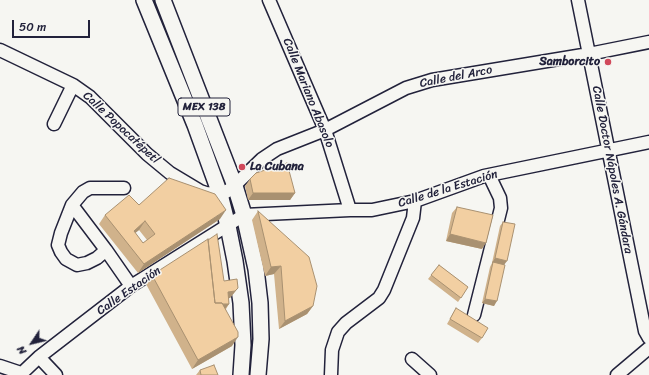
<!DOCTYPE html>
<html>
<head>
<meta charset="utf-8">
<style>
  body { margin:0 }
  #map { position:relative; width:649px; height:375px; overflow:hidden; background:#f6f6f2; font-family:Sriracha,sans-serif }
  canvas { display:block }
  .north { position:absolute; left:12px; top:323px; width:40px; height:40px; -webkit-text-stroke:3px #f6f6f2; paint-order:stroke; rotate:235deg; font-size:11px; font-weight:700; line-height:16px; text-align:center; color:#22223b }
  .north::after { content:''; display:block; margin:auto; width:14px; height:18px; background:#22223b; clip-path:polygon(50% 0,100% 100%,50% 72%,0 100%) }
  .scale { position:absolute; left:12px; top:20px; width:78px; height:18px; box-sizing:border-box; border:2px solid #22223b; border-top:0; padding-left:5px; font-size:12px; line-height:14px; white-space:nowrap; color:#22223b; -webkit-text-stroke:3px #f6f6f2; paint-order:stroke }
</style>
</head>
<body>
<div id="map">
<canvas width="649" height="375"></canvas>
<div class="north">N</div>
<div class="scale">50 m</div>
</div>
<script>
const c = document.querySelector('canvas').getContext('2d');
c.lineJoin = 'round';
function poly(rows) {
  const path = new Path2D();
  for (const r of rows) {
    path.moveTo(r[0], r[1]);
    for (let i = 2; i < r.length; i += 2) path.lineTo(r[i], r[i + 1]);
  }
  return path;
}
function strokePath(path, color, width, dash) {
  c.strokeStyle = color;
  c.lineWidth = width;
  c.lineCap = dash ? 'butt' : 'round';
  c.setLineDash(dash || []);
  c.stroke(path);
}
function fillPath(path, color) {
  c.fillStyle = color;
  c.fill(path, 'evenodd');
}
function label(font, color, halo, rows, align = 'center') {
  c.font = font + ' Sriracha,sans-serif';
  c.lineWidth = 3;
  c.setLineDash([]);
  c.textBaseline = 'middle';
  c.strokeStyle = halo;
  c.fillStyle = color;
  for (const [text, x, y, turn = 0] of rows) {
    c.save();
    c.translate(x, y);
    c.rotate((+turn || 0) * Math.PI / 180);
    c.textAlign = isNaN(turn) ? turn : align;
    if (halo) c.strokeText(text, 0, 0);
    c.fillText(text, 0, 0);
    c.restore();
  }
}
const minor = poly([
  [269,0,325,130,350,210],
  [578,0,645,331,649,338],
  [0,50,73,85,90,97,147,154,170,173,200,191,206,193,217,194,226,192,233,187,262,159,277,149,325,130,406,88,432,80,589,54,649,42],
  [54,124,73,85],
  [72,205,106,250,131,286],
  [106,250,97,258,87,263,77,265,66,259,61,252,58,245,61,233,72,205,83,192,90,188,124,188],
  [474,315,501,208,500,198,489,175],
  [39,357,56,375],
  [412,359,430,375],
  [0,366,21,373],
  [20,375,39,357,131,286,244,215,350,210,372,210,415,201,484,176,649,142],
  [331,375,332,350,338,332,346,323,379,298,384,290,413,218,415,201],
  [617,375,649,348]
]);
const major = poly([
  [144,0,195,125,220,194,228,226,235,261,241,303,243,345,241,375],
  [163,0,235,186,244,215,256,269,260,303,261,339,258,375]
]);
strokePath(minor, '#22223b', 15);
strokePath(major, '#22223b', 18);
strokePath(minor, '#f6f6f2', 12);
strokePath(major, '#f6f6f2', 15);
fillPath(poly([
  [250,179,295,193,290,200,248,200,245,186],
  [139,205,220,219,138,273,99,224,105,215],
  [139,230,147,240,143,243,135,233],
  [457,207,482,249,446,241,452,213],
  [258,211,313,306,307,314,279,329,274,274,265,276,252,220],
  [503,222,504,265,494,306,482,303,490,267,492,263,500,226],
  [439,265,468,287,458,302,428,279],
  [152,275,224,281,238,288,230,298,228,298,229,304,226,309,232,346,192,369,146,284],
  [456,308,482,338,478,343,447,324],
  [200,370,218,375,196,375]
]), '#d0b28b');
fillPath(poly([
  [253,193,295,193,290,200,248,200],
  [226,210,220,219,138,273,144,264],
  [145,221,139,230,128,239,134,231],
  [450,234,486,243,482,249,446,241],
  [495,258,507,261,504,265,492,263],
  [281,266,274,274,265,276,271,267],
  [238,288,230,298,223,299,228,292],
  [485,299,497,301,494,306,482,303],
  [229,304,224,310,214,305],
  [313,306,307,314,279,329,285,321],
  [238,337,232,346,192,369,198,360]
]), '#a99171');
const building = poly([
  [287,163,295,193,253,193,250,179,256,173,287,163],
  [169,178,215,194,226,210,144,264,105,215,129,195,139,205,169,178],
  [145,221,155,234,143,243,134,231,145,221],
  [457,207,493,215,486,243,450,234,457,207],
  [258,211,309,257,317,286,313,306,285,321,281,266,271,267,258,211],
  [503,222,515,224,507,261,495,258,503,222],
  [217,234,224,281,237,279,238,288,235,291,228,292,229,304,223,304,222,303,215,303,208,240,217,234],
  [208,239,215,303,222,303,238,332,238,337,198,360,152,275,208,239],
  [493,262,505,265,497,301,485,299,493,262],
  [439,265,468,287,461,298,431,275,439,265],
  [456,308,488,328,482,338,450,319,456,308],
  [214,365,218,375,201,375,200,370,214,365]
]);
fillPath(building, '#f2cfa2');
strokePath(building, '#a99171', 1);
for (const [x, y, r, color] of [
  [608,62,4,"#d1495b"],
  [242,167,4,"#d1495b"]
]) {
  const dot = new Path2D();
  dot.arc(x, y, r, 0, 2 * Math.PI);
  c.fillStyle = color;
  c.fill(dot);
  strokePath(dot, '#f6f6f2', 1.5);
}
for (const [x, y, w] of [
  [204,107,52]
]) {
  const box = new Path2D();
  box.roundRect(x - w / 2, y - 9, w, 18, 3);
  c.fillStyle = '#f6f6f2';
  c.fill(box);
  strokePath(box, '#22223b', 1);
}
label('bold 11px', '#22223b', null, [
  ["MEX 138",204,107]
]);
label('bold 12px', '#22223b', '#f6f6f2', [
  ["Samborcito",600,62],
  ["La Cubana",250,167,"left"]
], 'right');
label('12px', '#22223b', '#f6f6f2', [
  ["Calle del Arco",456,77,-11],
  ["Calle Mariano Abasolo",308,93,68],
  ["Calle Popocatépetl",121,128,43],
  ["Calle Doctor Nápoles A. Gándara",612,170,79],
  ["Calle de la Estación",448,189,-17],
  ["Calle Estación",129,291,-35]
]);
</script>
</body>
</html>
